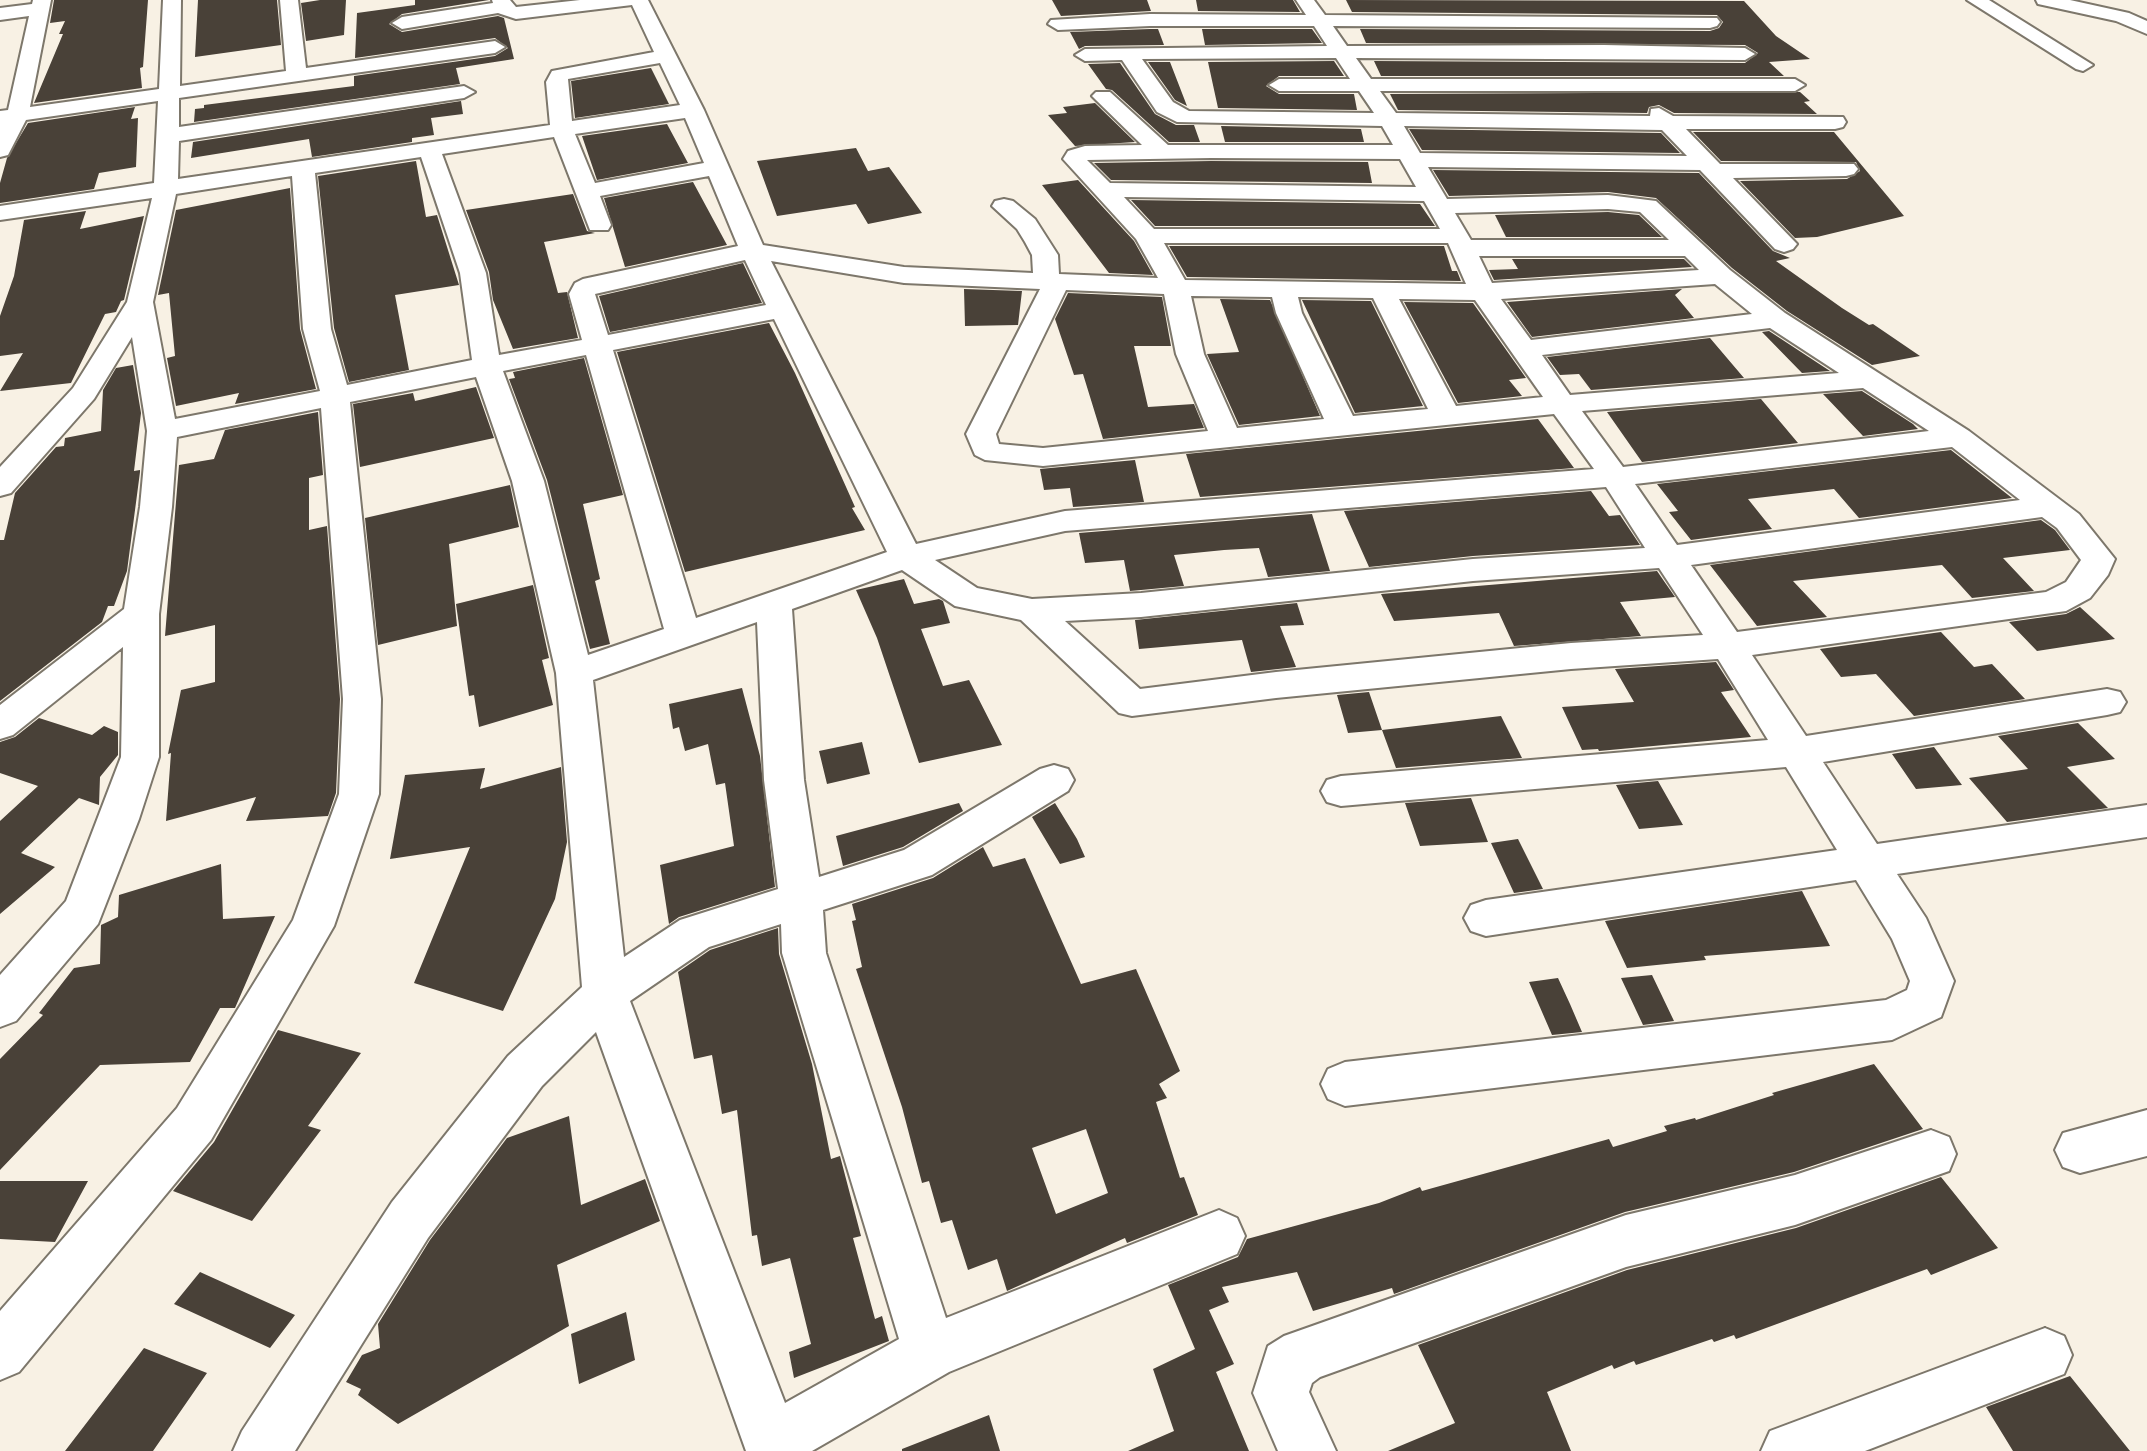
<!DOCTYPE html>
<html>
<head>
<meta charset="utf-8">
<style>
  body { margin:0 }
  canvas { display:block; background:#f8f1e4 }
</style>
</head>
<body>
<canvas width="2147" height="1451"></canvas>
<script>
const c = document.querySelector('canvas').getContext('2d');
c.lineJoin = 'round';
function fillPath(path, color) {
  c.fillStyle = color;
  c.fill(path, 'evenodd');
}
function poly(rows) {
  const path = new Path2D();
  for (const r of rows) {
    path.moveTo(r[0], r[1]);
    for (let i = 2; i < r.length; i += 2) path.lineTo(r[i], r[i + 1]);
  }
  return path;
}
function strokePath(path, color, width, dash) {
  c.strokeStyle = color;
  c.lineWidth = width;
  c.lineCap = dash ? 'butt' : 'round';
  c.setLineDash(dash || []);
  c.stroke(path);
}
fillPath(poly([
  [54,0,148,0,143,67,140,68,142,88,34,103,63,34,59,34,65,21,50,23],
  [198,0,277,0,281,45,195,57],
  [320,0,346,0,344,35,306,41,301,3],
  [415,0,489,0,402,14,389,24,402,32,498,16,504,18,514,59,456,68,460,84,194,122,195,109,204,108,204,105,354,86,354,76,495,56,508,48,495,38,355,58,357,13,415,5],
  [1052,0,1147,0,1151,11,1061,16],
  [1196,0,1293,0,1300,12,1198,11],
  [1346,0,1744,1,1776,36,1810,59,1769,62,1784,76,1381,76,1374,61,1745,63,1758,53,1745,45,1366,43,1360,29,1710,31,1719,28,1723,22,1717,15,1352,12],
  [1150,29,1158,29,1164,45,1085,46,1079,49,1070,32],
  [1202,29,1312,29,1322,43,1205,45],
  [1334,61,1344,76,1279,76,1266,86,1279,94,1354,94,1357,110,1218,108,1208,62],
  [1148,62,1170,62,1187,106,1175,100],
  [1120,63,1155,114,1176,125,1194,125,1200,142,1169,142,1112,90,1106,89,1088,64],
  [651,68,669,104,575,118,571,81],
  [1800,92,1810,101,1804,102,1817,114,1674,113,1659,105,1649,107,1647,113,1398,110,1390,94],
  [461,101,463,114,431,118,434,135,412,138,412,142,312,157,309,139,191,158,193,142],
  [1095,103,1135,142,1075,146,1048,115,1067,113,1063,107],
  [135,107,131,119,138,118,136,167,99,173,94,189,0,203,0,183,7,158,28,123],
  [667,124,688,163,597,180,582,136],
  [1221,126,1361,129,1364,142,1225,142],
  [1409,129,1661,133,1680,153,1422,150],
  [1693,132,1834,132,1904,216,1817,237,1795,238,1740,181,1847,179,1860,171,1856,162,1721,161],
  [856,148,868,171,889,167,922,213,868,224,856,204,777,216,757,161],
  [416,161,426,217,437,215,459,285,395,295,409,370,349,382,334,328,318,176],
  [1211,161,1368,162,1372,183,1111,180,1094,163],
  [1433,170,1699,173,1773,251,1790,258,1776,261,1842,308,1869,325,1873,324,1920,356,1872,365,1787,311,1732,268,1656,198,1608,192,1449,196],
  [1078,180,1134,241,1153,275,1109,273,1042,185],
  [693,182,727,245,625,267,604,198],
  [290,188,300,329,316,389,235,404,239,393,176,406,167,358,175,356,169,293,158,295,176,210],
  [573,194,587,231,595,233,544,242,558,293,567,292,578,338,513,349,493,300,489,272,466,210],
  [1131,200,1420,204,1435,226,1155,226],
  [86,211,80,229,144,216,124,300,121,301,116,312,105,314,71,383,0,391,23,353,0,356,0,316,14,276,24,220],
  [1608,212,1639,215,1662,237,1506,237,1495,215],
  [1169,246,1444,246,1452,271,1457,271,1461,281,1187,277],
  [1512,259,1684,259,1692,267,1494,280,1489,270,1518,269],
  [743,263,762,303,610,332,599,296],
  [964,289,1022,291,1018,325,965,326],
  [1682,289,1675,295,1694,318,1532,337,1507,302],
  [1068,293,1162,297,1171,346,1134,346,1148,407,1194,404,1204,428,1103,439,1083,374,1074,375,1055,319],
  [1220,299,1270,300,1320,416,1239,425,1207,354,1239,352],
  [1302,300,1371,301,1423,406,1355,413],
  [1404,302,1473,303,1526,378,1509,380,1522,396,1458,403],
  [769,323,795,373,855,507,852,508,865,530,685,572,617,352],
  [1769,331,1830,371,1802,373,1762,332],
  [1710,338,1744,378,1591,390,1579,374,1560,375,1547,357],
  [584,358,623,495,583,504,600,579,595,581,610,644,590,649,547,480,509,379,515,378,513,372],
  [133,365,141,413,134,471,140,470,140,472,127,571,114,606,108,606,102,622,0,701,0,540,4,540,15,493,56,447,64,446,65,438,101,431,103,390,116,368],
  [476,387,494,438,360,467,353,404,413,393,415,401],
  [1862,391,1913,424,1918,429,1863,436,1823,394],
  [1761,399,1798,443,1642,462,1607,412],
  [318,412,323,475,309,478,309,530,327,526,340,699,336,793,328,816,246,821,256,797,166,821,171,753,168,754,181,690,215,682,215,625,165,636,179,465,214,459,225,430],
  [1538,419,1574,468,1200,497,1186,454],
  [1951,450,2012,498,1859,518,1834,489,1748,499,1772,529,1691,540,1669,512,1678,511,1657,484],
  [1135,460,1144,502,1073,507,1070,488,1044,490,1040,469],
  [510,485,519,527,449,544,457,626,378,645,365,518],
  [1591,491,1609,516,1620,515,1640,545,1473,556,1369,567,1344,511],
  [1312,514,1330,571,1268,577,1259,548,1224,550,1174,555,1184,586,1141,590,1130,591,1124,560,1085,563,1079,533],
  [2041,520,2055,530,2070,550,2003,558,2034,591,1972,598,1942,565,1793,581,1827,617,1757,626,1710,565],
  [1657,571,1675,597,1620,602,1641,636,1514,646,1499,613,1394,621,1381,594],
  [904,579,914,604,939,599,943,601,950,623,921,629,943,686,969,680,1002,745,919,763,877,638,856,590],
  [533,585,549,658,542,660,553,705,479,727,474,695,469,696,456,604],
  [1297,603,1304,625,1280,626,1296,667,1251,672,1242,640,1139,649,1135,620],
  [2080,607,2115,639,2037,651,2009,622,2066,614],
  [1941,632,1974,667,1992,664,2025,699,1914,716,1876,674,1841,677,1820,649],
  [1716,662,1734,690,1721,692,1751,737,1599,751,1598,749,1582,750,1562,707,1634,702,1615,669],
  [742,688,760,756,775,887,679,917,669,924,660,865,734,846,725,783,716,785,708,744,685,751,679,727,673,729,669,704],
  [1369,692,1382,730,1348,733,1337,695],
  [1501,716,1522,758,1396,768,1382,730],
  [39,718,92,735,104,726,118,732,118,755,100,777,99,805,79,798,21,853,55,867,0,914,0,821,38,786,0,773,0,742,15,737],
  [2078,723,2115,759,2067,767,2108,808,2007,822,1969,778,2028,769,1998,736],
  [862,742,870,774,827,784,819,751],
  [1934,747,1962,785,1916,789,1892,754],
  [561,767,567,842,555,899,503,1011,414,983,470,847,390,859,405,775,485,768,480,789],
  [1658,781,1683,825,1639,829,1616,785],
  [1471,798,1488,842,1420,846,1405,803],
  [959,803,963,811,903,847,843,866,836,836],
  [1055,803,1077,839,1085,857,1060,864,1032,817],
  [1518,839,1543,889,1514,893,1491,843],
  [983,847,993,867,1025,858,1081,984,1136,969,1180,1071,1159,1084,1167,1098,1156,1102,1180,1178,1184,1177,1198,1215,1127,1243,1125,1238,1007,1291,997,1259,968,1270,952,1220,941,1223,929,1181,922,1183,902,1107,856,969,862,967,852,921,856,920,852,904,933,878],
  [1086,1129,1108,1193,1056,1214,1032,1148],
  [221,864,223,919,275,916,235,1008,220,1008,190,1062,100,1065,0,1170,0,1059,43,1015,39,1013,74,968,100,964,101,925,118,917,119,895],
  [1802,891,1830,946,1704,956,1706,960,1627,968,1605,921],
  [778,928,779,954,812,1064,831,1159,840,1156,861,1236,853,1238,875,1319,882,1316,889,1341,794,1378,789,1352,811,1344,790,1258,762,1266,757,1235,752,1236,737,1110,722,1114,712,1055,694,1059,678,972,710,950],
  [1652,975,1674,1021,1643,1025,1621,978],
  [1558,978,1570,1004,1582,1032,1552,1035,1529,982],
  [278,1030,361,1053,308,1126,321,1130,252,1221,173,1191,214,1142],
  [1874,1064,1923,1129,1794,1172,1625,1212,1394,1294,1392,1288,1313,1311,1297,1272,1222,1287,1229,1302,1209,1310,1234,1364,1216,1372,1249,1451,1128,1451,1174,1431,1153,1369,1195,1349,1168,1285,1238,1257,1247,1239,1379,1203,1420,1187,1422,1191,1609,1139,1613,1147,1667,1131,1664,1126,1695,1118,1696,1120,1774,1095,1772,1093],
  [569,1116,581,1205,645,1179,660,1221,557,1265,569,1326,398,1424,358,1395,361,1389,346,1382,362,1355,380,1348,378,1324,430,1240,507,1138],
  [1941,1177,1998,1248,1931,1275,1927,1269,1736,1339,1734,1335,1714,1342,1712,1339,1636,1365,1634,1361,1614,1369,1612,1365,1547,1392,1571,1451,1388,1451,1455,1423,1418,1345,1627,1270,1796,1228],
  [0,1181,88,1181,55,1242,0,1239],
  [200,1272,295,1315,270,1348,174,1304],
  [626,1312,635,1360,579,1384,571,1334],
  [144,1348,207,1373,153,1451,65,1451],
  [2070,1376,2130,1451,2013,1451,1986,1407],
  [989,1415,1000,1451,902,1451,902,1449]
]), '#494138');
const minor = poly([
  [33,0,51,0,30,107,159,89,163,0,181,0,180,86,286,71,280,0,298,0,306,68,495,41,505,47,495,53,179,98,179,127,464,86,475,92,464,98,179,141,178,179,550,125,546,82,552,71,654,52,632,5,516,19,498,13,402,29,392,23,402,17,493,3,492,0,510,0,516,7,580,0,648,0,704,110,763,245,904,267,1033,273,1032,255,1025,242,1017,229,992,206,995,201,1004,199,1013,201,1035,219,1058,255,1059,274,1158,278,1136,239,1063,159,1068,151,1085,146,1142,145,1096,100,1092,96,1096,92,1110,92,1168,145,1393,145,1382,126,1177,122,1157,112,1122,60,1085,61,1075,55,1085,49,1327,46,1314,26,1150,26,1058,30,1048,24,1051,20,1150,14,1306,15,1296,0,1314,0,1325,15,1717,18,1720,22,1717,26,1710,28,1333,26,1347,46,1604,45,1745,48,1755,54,1745,60,1356,58,1371,79,1795,79,1805,85,1795,91,1380,91,1396,113,1650,116,1651,109,1659,108,1673,116,1843,117,1846,122,1843,127,1835,129,1686,129,1720,164,1854,164,1858,169,1854,174,1846,176,1733,178,1797,244,1793,249,1784,252,1775,249,1700,170,1428,167,1447,199,1608,195,1656,201,1730,270,1785,313,1969,431,2079,514,2115,559,2108,575,2090,598,2066,611,1752,655,1806,736,2107,689,2120,692,2126,702,2120,712,2107,715,1823,762,1877,844,2147,805,2147,837,1897,874,1926,918,1954,981,1941,1017,1892,1040,1345,1106,1328,1099,1321,1084,1328,1069,1345,1062,1886,1000,1907,990,1910,981,1892,939,1856,880,1486,936,1471,931,1464,918,1471,905,1486,900,1837,850,1786,767,1341,806,1327,802,1321,791,1327,780,1341,776,1768,740,1718,659,1571,669,1276,698,1132,716,1119,713,1021,620,955,606,902,570,792,609,804,780,819,877,904,850,1040,769,1054,765,1068,769,1074,780,1068,791,932,875,823,910,826,953,946,1318,1219,1210,1237,1218,1245,1236,1237,1254,949,1372,812,1451,746,1451,596,1032,542,1086,428,1238,295,1451,233,1451,242,1431,392,1202,508,1056,582,987,556,673,512,481,476,377,350,402,381,699,379,794,334,926,211,1140,19,1372,0,1380,0,1311,177,1108,293,920,339,794,343,699,321,408,177,437,172,507,159,614,159,757,139,819,98,924,16,1021,0,1027,0,975,66,901,121,757,123,647,13,735,0,739,0,705,124,609,140,507,147,431,132,337,94,399,11,493,0,496,0,467,73,388,127,302,152,198,0,220,0,206,154,183,158,101,26,120,8,155,0,157,0,111,8,110,29,16,0,20,0,8,32,4,33,0],
  [1336,58,1350,79,1279,79,1269,85,1279,91,1359,91,1374,113,1189,111,1173,102,1142,59,1336,58],
  [660,63,680,105,572,121,568,79,660,63],
  [685,118,704,163,595,183,575,134,685,118],
  [1404,126,1662,130,1687,156,1420,153,1404,126],
  [554,137,590,230,608,230,611,225,600,196,709,176,738,246,583,279,575,283,569,294,582,340,499,355,486,273,442,154,554,137],
  [421,157,460,273,472,360,347,385,331,329,315,173,421,157],
  [1211,158,1400,159,1416,187,1110,183,1087,160,1211,158],
  [292,176,303,329,320,391,175,419,153,302,176,194,292,176],
  [1124,197,1424,201,1440,229,1154,229,1124,197],
  [1608,209,1640,212,1669,240,1471,240,1455,213,1608,209],
  [1164,243,1448,243,1466,284,1185,280,1164,243],
  [1479,256,1685,256,1699,270,1492,283,1479,256],
  [745,260,766,305,608,335,595,294,745,260],
  [771,261,904,283,1040,289,966,434,975,455,985,460,1043,466,1554,414,1594,469,1065,511,916,544,771,261],
  [1715,284,1752,314,1531,340,1501,299,1715,284],
  [1066,290,1164,294,1176,354,1208,431,1043,448,999,444,996,434,1066,290],
  [1191,296,1272,297,1276,313,1324,419,1237,428,1204,354,1191,296],
  [1298,297,1373,298,1428,409,1353,416,1302,313,1298,297],
  [1399,299,1475,300,1543,397,1456,406,1399,299],
  [774,319,887,552,696,618,613,350,774,319],
  [1770,328,1839,373,1570,395,1542,355,1770,328],
  [586,355,664,629,588,655,544,481,503,371,586,355],
  [1863,388,1929,431,1623,467,1582,411,1863,388],
  [1952,447,2020,500,1677,545,1635,484,1952,447],
  [1606,487,1645,548,1473,559,1141,593,1032,599,977,588,935,560,1065,531,1606,487],
  [2042,517,2057,528,2081,560,2066,582,2046,592,1737,632,1691,565,2042,517],
  [1659,568,1703,635,1571,643,1276,672,1140,689,1065,621,1141,617,1473,581,1659,568],
  [757,622,764,780,778,889,680,920,624,957,593,680,757,622],
  [781,924,782,953,899,1339,785,1403,630,1001,709,947,781,924],
  [1967,0,1989,0,2093,65,2083,71,2076,69,1967,0],
  [2036,0,2070,0,2129,13,2147,21,2147,34,2116,21,2038,4,2036,0],
  [2147,1110,2147,1156,2080,1173,2063,1167,2055,1150,2063,1133,2147,1110],
  [1931,1130,1949,1137,1956,1154,1949,1171,1795,1225,1626,1267,1320,1377,1312,1383,1309,1392,1336,1451,1278,1451,1253,1393,1268,1346,1284,1336,1626,1215,1795,1175,1931,1130],
  [2045,1328,2064,1336,2072,1355,2064,1374,1865,1451,1761,1451,1770,1431,2045,1328]
]);
strokePath(minor, '#7d776b', 4);
fillPath(minor, '#fff');
</script>
</body>
</html>
